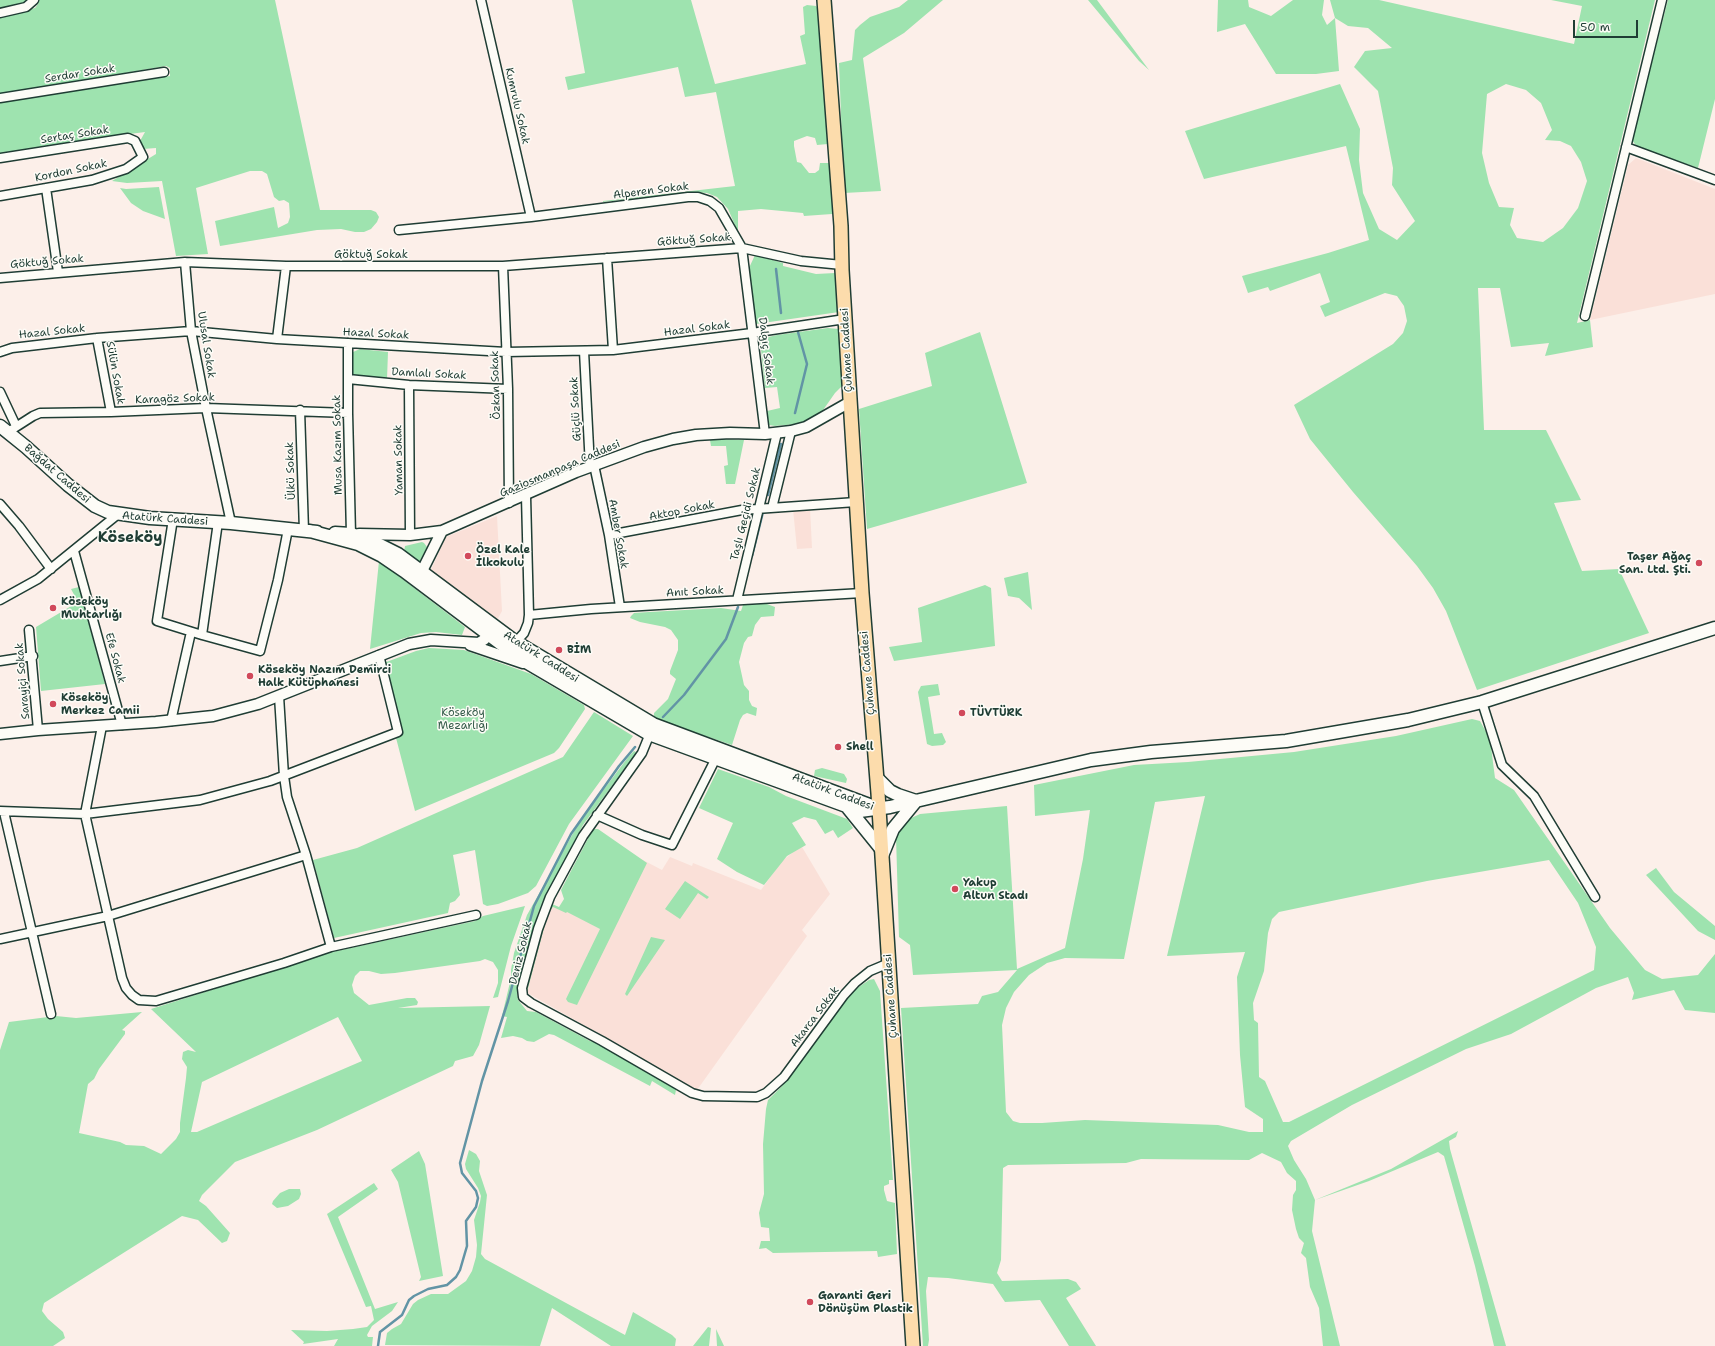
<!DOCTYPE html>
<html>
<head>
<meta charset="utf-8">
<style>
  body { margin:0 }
  #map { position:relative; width:1715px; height:1346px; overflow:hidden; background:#fcefe9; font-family:"Shantell Sans",sans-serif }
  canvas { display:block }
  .scale { position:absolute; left:1573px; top:20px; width:65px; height:18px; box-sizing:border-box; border:2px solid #1f3d34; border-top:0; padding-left:5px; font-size:12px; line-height:14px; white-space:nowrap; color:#1f3d34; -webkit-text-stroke:3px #fdfcf7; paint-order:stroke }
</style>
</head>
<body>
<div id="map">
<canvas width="1715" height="1346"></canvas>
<div class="scale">50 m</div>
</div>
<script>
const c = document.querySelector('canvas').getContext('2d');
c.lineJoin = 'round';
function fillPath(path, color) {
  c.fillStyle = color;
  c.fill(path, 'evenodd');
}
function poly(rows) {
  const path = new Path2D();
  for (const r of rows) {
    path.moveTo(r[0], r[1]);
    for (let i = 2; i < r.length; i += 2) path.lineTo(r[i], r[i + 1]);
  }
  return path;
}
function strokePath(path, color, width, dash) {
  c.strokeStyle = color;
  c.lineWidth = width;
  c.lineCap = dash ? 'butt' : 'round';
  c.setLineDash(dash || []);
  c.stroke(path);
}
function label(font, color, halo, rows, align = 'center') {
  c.font = font + ' "Shantell Sans",sans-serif';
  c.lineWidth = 3;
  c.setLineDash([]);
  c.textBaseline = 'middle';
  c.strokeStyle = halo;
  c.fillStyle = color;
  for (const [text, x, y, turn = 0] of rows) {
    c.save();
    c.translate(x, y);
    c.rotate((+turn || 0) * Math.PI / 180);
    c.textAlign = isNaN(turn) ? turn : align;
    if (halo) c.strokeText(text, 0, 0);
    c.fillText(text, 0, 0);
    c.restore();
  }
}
fillPath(poly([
  [1636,158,1715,189,1715,294,1590,320,1628,165],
  [810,508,812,548,797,549,793,509],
  [497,516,502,611,497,620,430,572,446,537],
  [802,847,830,894,802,930,807,936,697,1090,526,992,546,912,552,904,601,929,641,859,662,870,670,857,692,866,693,863,761,890,782,861,796,850]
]), '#fae0d8');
fillPath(poly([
  [0,0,30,0,27,4,0,9],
  [38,0,275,0,320,210,371,210,376,212,379,217,377,222,371,229,364,232,355,232,341,229,317,230,220,246,215,221,274,207,278,228,288,223,290,217,289,203,284,200,279,201,274,197,267,174,262,171,250,171,196,188,208,254,176,256,162,181,127,183,112,181,156,154,156,148,143,149,140,141,145,132,107,137,0,154,0,102,170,76,170,68,166,66,0,94,0,15,35,8,38,4],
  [572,0,691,0,715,84,806,64,800,36,805,34,803,7,807,5,816,6,818,9,828,144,817,145,815,138,807,136,794,141,794,146,797,162,801,163,809,173,815,173,819,170,820,163,829,163,835,212,832,214,804,216,803,213,761,209,738,211,738,232,728,209,717,197,707,193,694,192,603,202,603,201,735,186,716,92,685,97,678,67,568,90,565,77,585,73],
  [908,0,943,0,904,33,863,58,881,191,844,193,839,63,852,60,855,30,860,25,870,17,899,7],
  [1088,0,1097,0,1149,70,1139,61],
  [1218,0,1248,0,1249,7,1271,16,1293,0,1324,0,1322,15,1327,25,1335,18,1330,0,1379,0,1574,44,1582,6,1551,0,1655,0,1577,323,1590,320,1593,347,1545,356,1549,343,1511,347,1500,288,1478,288,1484,430,1546,430,1581,500,1554,503,1582,571,1619,569,1649,633,1477,690,1446,611,1433,588,1417,566,1353,492,1310,439,1294,405,1393,344,1403,333,1407,321,1404,306,1397,296,1385,293,1325,317,1320,306,1330,302,1320,273,1270,291,1268,287,1248,293,1242,276,1328,253,1369,240,1346,146,1204,179,1185,131,1340,84,1360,129,1359,160,1363,193,1379,229,1397,240,1415,221,1392,185,1393,168,1378,91,1354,67,1365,51,1392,48,1368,28,1348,26,1335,18,1339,71,1316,74,1276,74,1245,24,1217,32],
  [1506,84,1526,90,1541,103,1552,130,1545,140,1560,141,1571,146,1581,162,1587,181,1578,208,1563,228,1543,242,1517,238,1510,225,1514,208,1499,207,1489,183,1482,153,1487,94],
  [1668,0,1715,0,1715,99,1698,168,1637,147,1632,140],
  [159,187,165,219,143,211,131,203,120,188,126,189],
  [755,255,783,263,783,266,816,274,835,273,839,312,756,324,749,268],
  [828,328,839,329,840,331,843,385,835,393,821,413,807,421,796,424,775,426,769,425,767,411,780,408,777,387,765,388,760,339,777,335],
  [980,332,1027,483,867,529,859,409,932,386,925,353],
  [360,349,388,352,387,379,357,376,352,374,353,352],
  [723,439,744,440,735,484,726,484,724,466,728,465,726,446,711,446,710,440],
  [422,542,424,543,427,547,419,563,404,552,405,546],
  [379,561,465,627,462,635,436,632,421,633,370,649],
  [1028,572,1032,610,1019,598,1008,596,1004,578],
  [985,585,991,588,995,646,894,661,889,647,922,642,918,608],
  [79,587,105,684,41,691,36,627,78,602,71,589],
  [744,602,767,604,775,607,774,616,761,617,755,625,752,636,748,637,744,643,739,662,744,685,749,691,749,700,752,706,757,708,756,716,747,713,743,715,740,720,732,745,673,725,654,717,654,713,668,699,676,679,670,674,670,671,678,650,678,640,671,630,665,627,640,622,630,618,631,616,634,613,649,612,721,608,741,611],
  [429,648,464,650,531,674,584,705,585,709,559,748,554,753,415,811,395,734,381,664,416,651],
  [938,684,940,695,928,697,934,734,942,733,946,742,943,745,932,746,927,744,918,692,921,686],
  [594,712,633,736,569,824,536,886,528,893,498,904,487,906,483,904,475,850,453,855,460,895,455,901,450,903,448,913,334,938,313,860,357,848,563,757],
  [1472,719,1480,721,1490,739,1495,778,1514,790,1610,928,1645,970,1662,979,1698,975,1715,954,1715,1013,1685,1010,1674,990,1632,1000,1634,993,1628,977,1596,988,1511,1034,1466,1049,1352,1105,1291,1141,1288,1146,1294,1160,1306,1179,1315,1200,1391,1169,1458,1131,1456,1137,1449,1141,1450,1149,1506,1346,1494,1346,1475,1266,1444,1156,1438,1152,1369,1181,1315,1200,1312,1231,1340,1346,1323,1346,1319,1308,1310,1287,1306,1258,1301,1253,1304,1243,1299,1238,1296,1229,1292,1210,1293,1195,1296,1190,1296,1181,1287,1173,1281,1162,1262,1153,1249,1160,1141,1159,1126,1163,1008,1165,1003,1168,1001,1260,997,1273,1002,1281,1068,1279,1076,1282,1081,1289,1066,1298,1096,1346,1069,1346,1040,1300,1005,1302,993,1284,948,1278,928,1277,926,1291,929,1340,928,1346,923,1346,901,1008,978,1004,982,996,998,992,1017,970,913,975,910,945,899,937,896,837,898,830,907,820,920,814,1007,806,1017,969,1065,948,1083,859,1090,810,1035,816,1034,785,1134,765,1188,762,1294,752,1396,736],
  [1205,796,1167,956,1245,952,1237,977,1240,1055,1245,1107,1263,1119,1263,1132,1249,1132,1218,1125,1085,1120,1042,1123,1020,1123,1013,1121,1006,1112,1002,1025,1006,1008,1014,992,1029,975,1047,963,1065,958,1124,959,1155,802],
  [1549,860,1578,903,1596,947,1594,970,1289,1122,1283,1122,1265,1081,1259,1077,1258,1023,1254,1020,1253,1003,1264,971,1268,933,1272,919,1279,912,1427,881],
  [634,751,636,752,634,756,583,825,542,903,538,913,517,992,518,1000,527,1011,536,1012,590,1041,603,1044,673,1087,676,1090,675,1095,652,1081,650,1086,554,1035,549,1034,534,1042,527,1041,522,1038,513,1036,501,1038,507,1017,502,1016,511,978,511,970,514,953,527,915,580,821,629,756],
  [822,768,844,774,847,779,846,783,814,776,815,770],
  [718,769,769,787,786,796,847,819,853,828,838,838,833,830,825,834,816,820,804,817,792,823,806,845,787,856,764,885,737,872,717,859,733,823,699,808],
  [593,829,598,829,647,863,577,1005,568,1002,566,999,600,929,567,912,566,913,553,907,548,913,527,992,526,992,526,984,546,912,552,904,559,907,564,899,561,890],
  [1656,868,1674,892,1715,926,1715,940,1698,931,1646,875],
  [685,881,709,897,707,899,698,893,680,919,665,909],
  [525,906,511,946,498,997,493,998,498,983,498,970,493,962,485,959,480,961,395,973,381,974,369,971,360,971,355,976,352,985,354,993,369,1005,407,998,415,998,418,1002,417,1005,398,1008,490,1006,479,1045,473,1056,455,1061,453,1066,317,1130,235,1162,202,1195,199,1201,206,1206,230,1233,227,1241,222,1243,198,1220,182,1216,44,1303,42,1311,48,1319,63,1332,65,1338,53,1346,0,1346,0,1050,9,1022,56,1016,76,1018,142,1012,122,1030,125,1031,125,1034,99,1069,94,1079,88,1084,79,1133,120,1142,126,1145,144,1146,161,1154,176,1139,180,1132,180,1123,186,1078,187,1067,182,1059,183,1052,188,1050,196,1052,151,1009,332,952,475,921,483,916],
  [338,1017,362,1061,197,1132,191,1132,202,1082],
  [651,937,665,940,627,996,625,994],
  [874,979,880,991,893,1180,889,1180,889,1184,884,1186,884,1190,887,1201,895,1203,897,1254,878,1257,877,1251,773,1253,766,1248,759,1249,761,1241,770,1241,769,1228,761,1227,759,1213,764,1194,763,1144,766,1109,768,1100,782,1086,850,993,869,980],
  [469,1150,476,1154,480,1161,479,1171,487,1195,481,1254,485,1259,625,1335,633,1312,672,1335,676,1339,675,1346,611,1346,552,1308,540,1346,385,1345,387,1333,392,1329,401,1324,413,1304,418,1300,431,1294,448,1294,466,1281,472,1271,476,1257,477,1245,474,1220,480,1202,481,1196,478,1188,466,1169,465,1164],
  [419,1151,425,1164,443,1276,419,1281,421,1277,398,1182,391,1170],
  [374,1183,378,1189,338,1217,375,1309,398,1302,392,1311,372,1326,367,1335,368,1337,373,1337,372,1346,334,1346,338,1339,303,1344,304,1342,291,1330,327,1331,353,1329,367,1327,374,1320,371,1306,366,1307,327,1214],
  [289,1189,300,1189,301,1194,299,1199,288,1206,277,1208,272,1204,273,1201,280,1193],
  [708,1327,711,1328,709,1346,693,1346],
  [716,1329,724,1346,717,1346]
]), '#9ee3af');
strokePath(poly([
  [776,269,781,313],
  [795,413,807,364,798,332],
  [768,495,781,444],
  [752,556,763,512],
  [663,717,684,695,726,639,738,607],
  [378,1346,380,1332,402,1315,409,1300,414,1296,428,1289,447,1285,456,1277,460,1270,467,1246,466,1221,476,1207,478,1198,476,1191,462,1173,460,1163,482,1081,508,1001,534,906,571,834,619,766,635,747]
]), '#6294a5', 2.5);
const minor = poly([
  [481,0,531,217],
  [0,13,26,7,34,0],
  [0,98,164,72],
  [1626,147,1715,180],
  [0,158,128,138,135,141,143,157,126,169,92,180,0,196],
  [46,188,58,272],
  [399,230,531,217,688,197,698,197,710,201,719,208,742,248,765,434],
  [607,258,613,350],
  [185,262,191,331,206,408,231,523],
  [503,266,508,389,509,503],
  [0,278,185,262,286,266,503,266,742,248,801,261,842,265],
  [1585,316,1662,0],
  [97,338,111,412],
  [277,339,286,266],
  [584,351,590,467],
  [0,352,12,348,97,338,191,331,277,339,506,352,613,350,752,333,845,319],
  [348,379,409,385,508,389],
  [409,385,410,535],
  [0,392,16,426],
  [300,410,304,531],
  [8,432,33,416,40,413,111,412,206,408,348,413],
  [594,465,609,535,620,607],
  [0,504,19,526,51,569],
  [772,508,791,431],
  [173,519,157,621,202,635,218,522],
  [609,535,742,510,856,502],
  [347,536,351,534,348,413,348,343],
  [74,551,122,725],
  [0,600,38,579,117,515],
  [737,600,777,433],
  [529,615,591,609,862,593],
  [29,630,38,730],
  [202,635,260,651,278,580,288,529],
  [514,644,524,633,528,623,529,615,526,496],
  [0,661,33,656],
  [1482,702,1502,765,1534,796,1595,897],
  [171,721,191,632],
  [102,726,85,814,122,978,126,988,132,995,139,1000,156,1001,284,963,331,947,306,855,287,797,284,776,279,696],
  [651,731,642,753,583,836,550,897,538,929,522,988,523,997,531,1003,602,1041,692,1093,703,1096,757,1097,766,1093,784,1077,844,995,855,983,870,971,889,963],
  [0,811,85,814,200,800,270,781,398,732,379,655],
  [4,812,51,1014],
  [597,815,642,835,672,845,718,754],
  [0,939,108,916,306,855],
  [331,947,476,915]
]);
const tertiary = poly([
  [359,534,410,535,442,531,576,472,644,447,673,439,696,435,730,433,765,434,791,431,806,427,850,402],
  [421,573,442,531],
  [470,645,523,663],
  [0,734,38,730,156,722,213,716,258,704,409,644,431,640,479,643,485,639,493,629]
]);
const secondary = poly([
  [0,426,26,447,68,485,95,506,108,512,150,518,231,523,317,532],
  [310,531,358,544,382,556,404,571,521,659,649,734,860,811,890,807,1091,760,1151,752,1286,741,1408,720,1482,702,1715,628],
  [335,533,351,534,370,540,398,554,516,642,653,724,875,807],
  [877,778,890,791,898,795,916,801,893,829,882,856],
  [848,808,882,850]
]);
const primary = poly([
  [824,0,841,226,842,270,862,593,878,793,913,1346]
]);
strokePath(minor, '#1f3d34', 11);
strokePath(tertiary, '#1f3d34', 13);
strokePath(secondary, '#1f3d34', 15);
strokePath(primary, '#1f3d34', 16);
strokePath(minor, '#fdfcf7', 8);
strokePath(tertiary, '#fdfcf7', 10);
strokePath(secondary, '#fdfcf7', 12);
strokePath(primary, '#fcdcac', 13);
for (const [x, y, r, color] of [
  [468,556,4,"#d1495b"],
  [1699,563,4,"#d1495b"],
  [53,608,4,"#d1495b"],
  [559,650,4,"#d1495b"],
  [250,676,4,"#d1495b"],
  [53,704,4,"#d1495b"],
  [962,713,4,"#d1495b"],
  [838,747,4,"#d1495b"],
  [955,889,4,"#d1495b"],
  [810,1302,4,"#d1495b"]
]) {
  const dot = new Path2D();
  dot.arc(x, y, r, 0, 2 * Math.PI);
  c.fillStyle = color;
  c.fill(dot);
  strokePath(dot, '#fdfcf7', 1.5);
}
label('11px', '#1f3d34', '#fdfcf7', [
  ["Serdar Sokak",80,74,-9],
  ["Kumrulu Sokak",517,106,77],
  ["Sertaç Sokak",75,135,-9],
  ["Kordon Sokak",71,171,-12],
  ["Alperen Sokak",651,191,-7],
  ["Göktuğ Sokak",694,240,-4],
  ["Göktuğ Sokak",371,255],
  ["Göktuğ Sokak",47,262,-5],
  ["Hazal Sokak",697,329,-7],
  ["Hazal Sokak",52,332,-6],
  ["Hazal Sokak",376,334,3],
  ["Ulusal Sokak",206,345,81],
  ["Çuhane Caddesi",847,350,-93],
  ["Dalgıç Sokak",766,351,83],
  ["Sülün Sokak",115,373,80],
  ["Damlalı Sokak",429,374,3],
  ["Özkan Sokak",496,385,-92],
  ["Karagöz Sokak",175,399,-2],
  ["Güçlü Sokak",576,409,-93],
  ["Musa Kazım Sokak",338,445,-91],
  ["Yaman Sokak",399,460,-91],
  ["Gaziosmanpaşa Caddesi",560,469,-23],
  ["Ülkü Sokak",291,471,-92],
  ["Bağdat Caddesi",57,474,41],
  ["Aktop Sokak",682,511,-11],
  ["Taşlı Geçidi Sokak",746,514,-76],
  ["Atatürk Caddesi",165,519,4],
  ["Amber Sokak",618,534,80],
  ["Anıt Sokak",695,592,-3],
  ["Atatürk Caddesi",541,657,32],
  ["Efe Sokak",115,658,75],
  ["Çuhane Caddesi",868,673,-95],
  ["Sarayiçi Sokak",23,681,-95],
  ["Atatürk Caddesi",833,792,21],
  ["Deniz Sokak",521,953,-76],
  ["Çuhane Caddesi",891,996,-94],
  ["Akarca Sokak",815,1017,-53]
]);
label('bold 11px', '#1f3d34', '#fdfcf7', [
  ["Özel Kale",476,550],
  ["İlkokulu",476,563],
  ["Taşer Ağaç",1691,557,"right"],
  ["San. Ltd. Şti.",1691,570,"right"],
  ["Köseköy",61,602],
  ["Muhtarlığı",61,615],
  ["BİM",567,650],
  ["Köseköy Nazım Demirci",258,670],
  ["Halk Kütüphanesi",258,683],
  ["Köseköy",61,698],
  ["Merkez Camii",61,711],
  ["TÜVTÜRK",970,713],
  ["Shell",846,747],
  ["Yakup",963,883],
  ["Altun Stadı",963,896],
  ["Garanti Geri",818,1296],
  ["Dönüşüm Plastik",818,1309]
], 'left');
label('11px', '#385e4d', '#fdfcf7', [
  ["Köseköy",463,713],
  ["Mezarlığı",463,726]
]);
label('bold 15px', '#1f3d34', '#fdfcf7', [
  ["Köseköy",130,538]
]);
</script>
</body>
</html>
